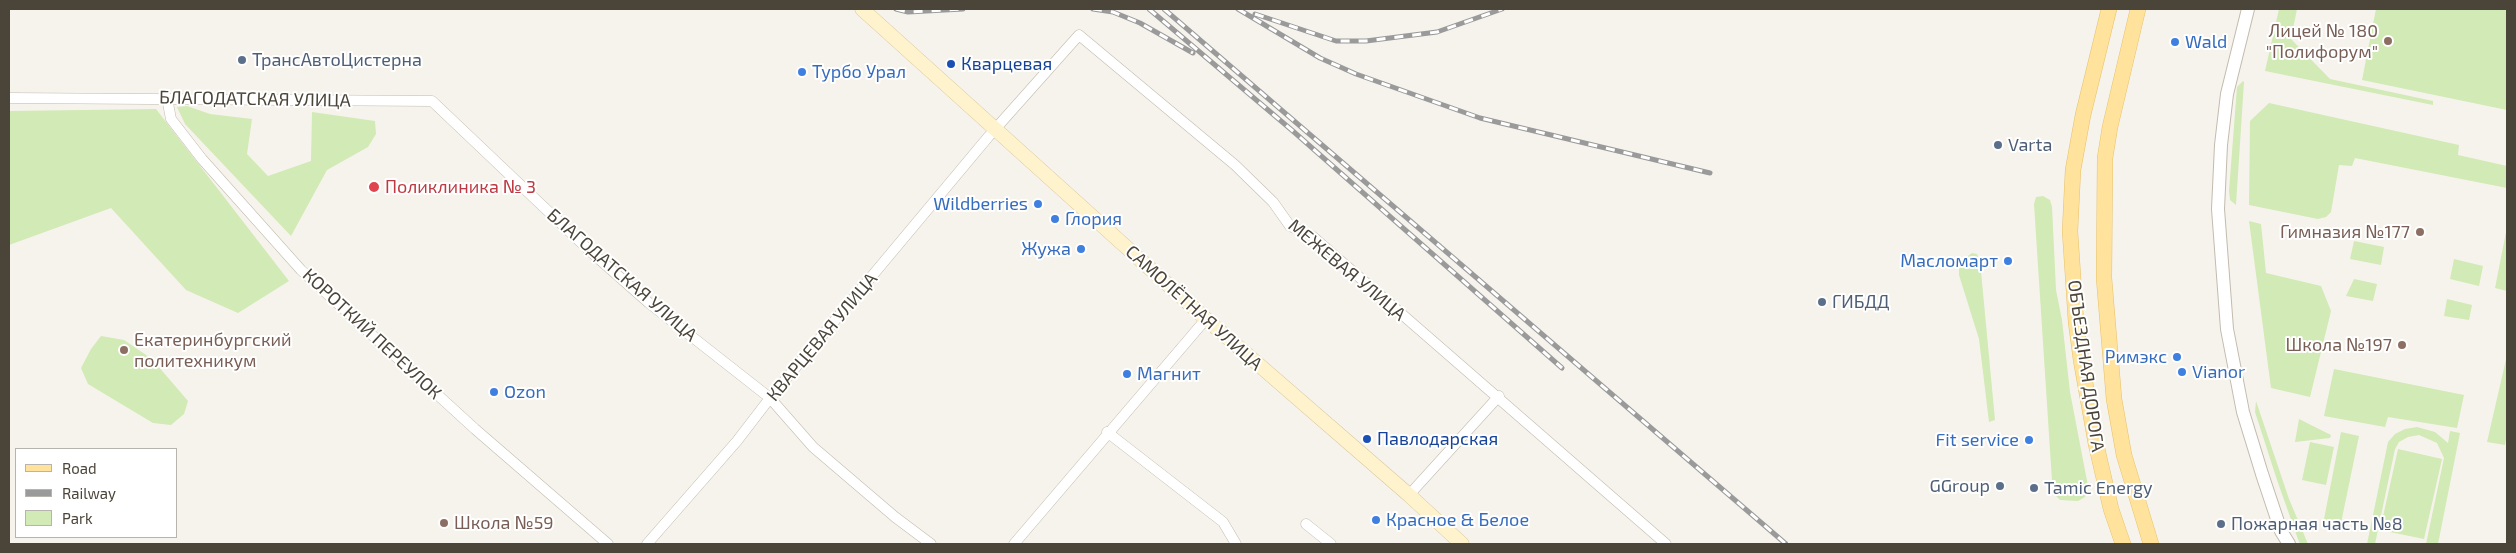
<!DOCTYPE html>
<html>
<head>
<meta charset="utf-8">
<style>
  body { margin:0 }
  #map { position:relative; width:2516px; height:553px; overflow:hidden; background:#f6f3ec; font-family:"Exo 2",sans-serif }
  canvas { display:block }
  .frame { position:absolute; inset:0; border:10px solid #4b4439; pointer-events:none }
  .legend { position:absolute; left:15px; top:448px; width:162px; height:90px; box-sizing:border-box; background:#fff; border:1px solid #b7b4b0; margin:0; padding:6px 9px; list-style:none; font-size:15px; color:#4b4439 }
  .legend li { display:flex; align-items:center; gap:10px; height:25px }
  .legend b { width:25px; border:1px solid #b7b4b0 }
</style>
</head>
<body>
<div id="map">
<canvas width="2516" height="553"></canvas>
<div class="frame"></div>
<ul class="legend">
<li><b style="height:6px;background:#ffe39c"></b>Road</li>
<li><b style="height:6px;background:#9a9a9a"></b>Railway</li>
<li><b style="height:14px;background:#d2eab5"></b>Park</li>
</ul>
</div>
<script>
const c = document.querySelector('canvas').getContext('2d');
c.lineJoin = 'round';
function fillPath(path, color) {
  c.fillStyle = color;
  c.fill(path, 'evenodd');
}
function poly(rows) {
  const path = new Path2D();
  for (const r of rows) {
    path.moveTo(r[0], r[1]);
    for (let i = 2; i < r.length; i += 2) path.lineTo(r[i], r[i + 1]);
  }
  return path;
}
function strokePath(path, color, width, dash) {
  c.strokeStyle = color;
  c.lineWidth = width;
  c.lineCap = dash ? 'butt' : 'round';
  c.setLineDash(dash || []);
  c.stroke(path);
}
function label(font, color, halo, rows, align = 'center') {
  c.font = font + ' "Exo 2",sans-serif';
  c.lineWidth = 4;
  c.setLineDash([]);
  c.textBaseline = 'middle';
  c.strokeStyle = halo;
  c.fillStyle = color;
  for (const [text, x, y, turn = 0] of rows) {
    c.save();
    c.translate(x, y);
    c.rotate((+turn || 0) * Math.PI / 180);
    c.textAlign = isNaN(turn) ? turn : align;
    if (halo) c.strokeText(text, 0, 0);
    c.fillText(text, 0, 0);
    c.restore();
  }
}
fillPath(poly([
  [2279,9,2297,9,2291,39,2330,79,2433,101,2433,105,2265,71],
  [2376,9,2507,9,2507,110,2362,80],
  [2243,81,2244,82,2236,205,2230,200,2229,191,2237,87],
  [2269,103,2459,145,2458,155,2507,166,2507,188,2355,158,2352,166,2339,165,2331,212,2326,217,2318,219,2249,205,2250,121],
  [187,106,210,114,252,119,247,154,268,176,311,161,312,112,375,121,376,134,368,147,327,170,291,236,185,124,177,107],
  [156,109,289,281,238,313,186,290,111,208,9,245,9,111],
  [2043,196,2050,200,2052,207,2056,290,2062,320,2070,392,2088,486,2085,497,2078,501,2060,500,2056,496,2052,481,2034,204,2036,197],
  [2249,221,2261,224,2266,273,2321,286,2331,311,2310,397,2271,388],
  [2507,227,2507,291,2495,288],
  [2354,241,2384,247,2381,265,2350,259],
  [1972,253,1977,254,1980,261,1995,420,1989,422,1979,339,1959,275,1959,267,1964,259],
  [2454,259,2483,266,2479,286,2450,279],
  [2354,279,2377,284,2373,301,2346,296],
  [2447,299,2472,305,2469,320,2444,316],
  [101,336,124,340,152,359,188,401,184,414,171,425,153,423,88,384,81,368,91,349],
  [2507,355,2507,434,2505,445,2487,442],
  [2334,369,2464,395,2457,428,2388,417,2385,427,2324,416],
  [2256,401,2289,499,2308,544,2300,544,2299,542,2277,480,2255,412],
  [2299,419,2331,435,2330,438,2295,442],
  [2417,427,2435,432,2448,443,2450,431,2460,433,2438,544,2426,544,2444,458,2437,443,2419,435,2408,437,2399,442,2395,449,2375,544,2367,544,2388,442,2395,434,2405,429],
  [2341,432,2359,436,2341,523,2324,519],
  [2310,442,2334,447,2326,485,2302,480],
  [2398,449,2442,459,2424,539,2380,530]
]), '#d2eab5');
const minor = poly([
  [9,98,432,101,590,251,649,303,770,398,813,447,895,517,931,544],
  [167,98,171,119,202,159,301,270,475,429,608,544],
  [1107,432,1223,522,1236,544],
  [1409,495,1499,396],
  [1306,524,1331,544],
  [647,544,737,441,770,398,989,136,1079,35,1235,165,1273,202,1290,226,1312,236,1666,544],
  [1014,544,1206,319]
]);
const tertiary = poly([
  [2248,9,2227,94,2221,145,2218,209,2227,329,2243,412,2262,474,2281,531,2289,544]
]);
const secondary = poly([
  [862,9,1206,319,1409,495,1462,544]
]);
const primary = poly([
  [2109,9,2083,115,2073,170,2070,231,2076,322,2081,360,2096,444,2111,509,2123,544],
  [2138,9,2110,127,2105,158,2104,278,2114,399,2124,455,2151,544]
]);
strokePath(minor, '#c2bbae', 11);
strokePath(tertiary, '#c2bbae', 14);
strokePath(secondary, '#d6c79b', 15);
strokePath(primary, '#e6c16a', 16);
strokePath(minor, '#fff', 10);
strokePath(tertiary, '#fff', 12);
strokePath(secondary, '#fff3cd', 14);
strokePath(primary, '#ffe39c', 15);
const rail = poly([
  [896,9,908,12,963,9],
  [1093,9,1113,12,1140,23,1193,53],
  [1149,9,1294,132,1562,368],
  [1164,9,1786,544],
  [1238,9,1320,58,1356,74,1480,118,1710,173],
  [1255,14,1336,41,1366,41,1437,32,1502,9]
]);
strokePath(rail, '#9a9a9a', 5);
strokePath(rail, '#fff', 3, [9]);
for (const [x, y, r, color] of [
  [2388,41,5,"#8d6e63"],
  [2175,42,5,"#3f7fe0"],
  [242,60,5,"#5c6f8a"],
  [951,64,5,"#1a4fb4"],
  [802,72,5,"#3f7fe0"],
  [1998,145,5,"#5c6f8a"],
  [374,187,6,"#e0444e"],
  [1038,204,5,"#3f7fe0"],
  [1055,219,5,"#3f7fe0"],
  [2420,232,5,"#8d6e63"],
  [1081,249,5,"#3f7fe0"],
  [2008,261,5,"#3f7fe0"],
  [1822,302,5,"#5c6f8a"],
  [2402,345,5,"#8d6e63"],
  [124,350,5,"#8d6e63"],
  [2177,357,5,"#3f7fe0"],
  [2182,372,5,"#3f7fe0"],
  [1127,374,5,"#3f7fe0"],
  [494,392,5,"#3f7fe0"],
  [1367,439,5,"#1a4fb4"],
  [2029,440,5,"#3f7fe0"],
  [2000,486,5,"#5c6f8a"],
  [2034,488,5,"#5c6f8a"],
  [1376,520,5,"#3f7fe0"],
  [444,523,5,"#8d6e63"],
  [2221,524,5,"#5c6f8a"]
]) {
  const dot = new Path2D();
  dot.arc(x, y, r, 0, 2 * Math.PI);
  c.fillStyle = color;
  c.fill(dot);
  strokePath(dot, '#fff', 2);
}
label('18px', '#785e54', '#fff', [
  ["Лицей № 180",2378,31],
  ["\"Полифорум\"",2378,52],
  ["Гимназия №177",2410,232],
  ["Екатеринбургский",134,340,"left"],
  ["политехникум",134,361,"left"],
  ["Школа №197",2392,345],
  ["Школа №59",454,523,"left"]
], 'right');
label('18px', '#366cbe', '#fff', [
  ["Wald",2185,42],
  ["Турбо Урал",812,72],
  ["Wildberries",1028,204,"right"],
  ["Глория",1065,219],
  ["Жужа",1071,249,"right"],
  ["Масломарт",1998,261,"right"],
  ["Римэкс",2167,357,"right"],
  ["Vianor",2192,372],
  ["Магнит",1137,374],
  ["Ozon",504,392],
  ["Fit service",2019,440,"right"],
  ["Красное & Белое",1386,520]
], 'left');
label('18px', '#4e5e75', '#fff', [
  ["ТрансАвтоЦистерна",252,60],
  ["Varta",2008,145],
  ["ГИБДД",1832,302],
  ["GGroup",1990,486,"right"],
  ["Tamic Energy",2044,488],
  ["Пожарная часть №8",2231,524]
], 'left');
label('18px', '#164399', '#fff', [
  ["Кварцевая",961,64],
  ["Павлодарская",1377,439]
], 'left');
label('18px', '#4b4439', '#fff', [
  ["БЛАГОДАТСКАЯ УЛИЦА",255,99,1],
  ["МЕЖЕВАЯ УЛИЦА",1347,270,40],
  ["БЛАГОДАТСКАЯ УЛИЦА",622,275,41],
  ["САМОЛЁТНАЯ УЛИЦА",1194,308,42],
  ["КОРОТКИЙ ПЕРЕУЛОК",372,334,43],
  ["КВАРЦЕВАЯ УЛИЦА",822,337,-50],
  ["ОБЪЕЗДНАЯ ДОРОГА",2086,366,82]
]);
label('18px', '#be3a42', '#fff', [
  ["Поликлиника № 3",385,187]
], 'left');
</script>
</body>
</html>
